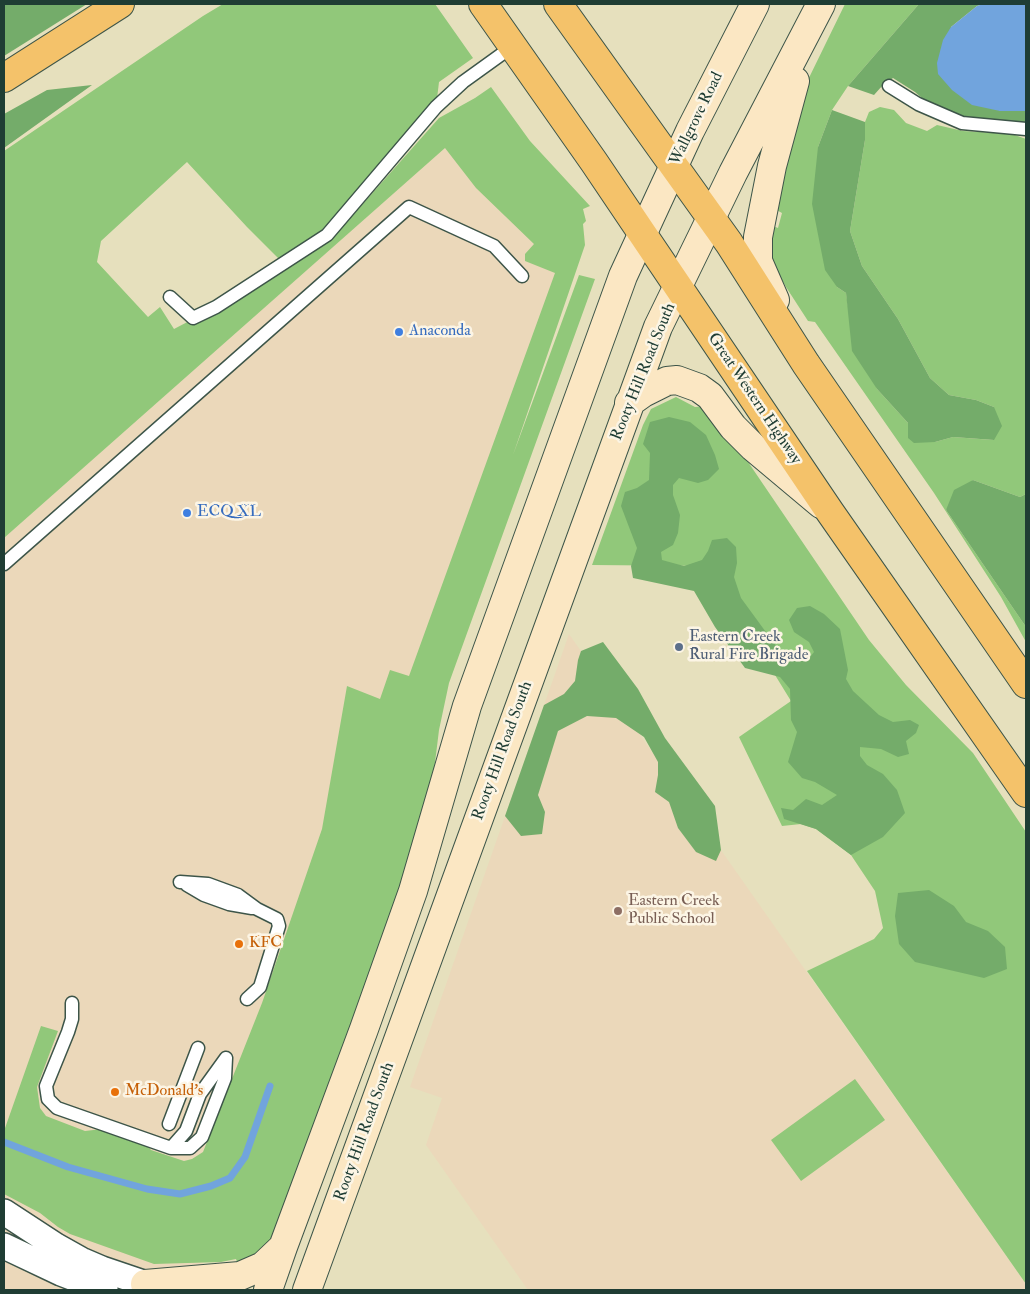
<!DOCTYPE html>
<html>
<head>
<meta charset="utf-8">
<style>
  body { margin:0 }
  #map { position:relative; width:1030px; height:1294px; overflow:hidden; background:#e6e0bd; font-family:"IM FELL Double Pica",serif }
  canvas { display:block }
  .frame { position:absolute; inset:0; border:5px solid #1f3d34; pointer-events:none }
</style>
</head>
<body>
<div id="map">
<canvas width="1030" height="1294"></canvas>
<div class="frame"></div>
</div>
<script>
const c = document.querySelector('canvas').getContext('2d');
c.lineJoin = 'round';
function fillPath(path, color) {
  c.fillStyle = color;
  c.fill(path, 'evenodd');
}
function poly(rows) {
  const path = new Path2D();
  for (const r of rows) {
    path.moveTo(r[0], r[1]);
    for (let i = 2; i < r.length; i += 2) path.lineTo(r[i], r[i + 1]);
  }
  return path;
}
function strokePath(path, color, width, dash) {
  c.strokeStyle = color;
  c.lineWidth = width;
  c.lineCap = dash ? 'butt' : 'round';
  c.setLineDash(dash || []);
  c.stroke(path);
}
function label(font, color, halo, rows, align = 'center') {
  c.font = font + ' "IM FELL Double Pica",serif';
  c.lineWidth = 5;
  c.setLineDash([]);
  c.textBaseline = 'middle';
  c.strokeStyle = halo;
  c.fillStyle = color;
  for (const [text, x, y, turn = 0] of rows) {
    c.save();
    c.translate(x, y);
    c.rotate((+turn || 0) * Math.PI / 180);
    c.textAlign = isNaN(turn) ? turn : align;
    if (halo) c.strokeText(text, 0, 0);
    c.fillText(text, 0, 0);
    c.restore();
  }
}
fillPath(poly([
  [473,123,585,236,205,1257,194,1290,4,1290,4,538],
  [569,634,1026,1284,1026,1290,528,1290,426,1145,442,1098,410,1087]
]), '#ebd8ba');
fillPath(poly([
  [223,4,435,4,473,58,439,82,436,107,330,233,353,215,439,118,475,98,491,87,530,141,590,206,583,209,586,221,583,224,585,245,513,455,579,275,595,279,449,683,439,730,432,787,414,853,276,1235,264,1250,238,1265,236,1259,221,1262,154,1264,70,1234,58,1227,40,1213,4,1194,4,1131,41,1026,58,1031,37,1087,40,1108,46,1116,85,1131,102,1129,145,1143,151,1150,184,1161,192,1159,203,1152,262,1003,322,829,347,686,380,699,390,670,409,676,555,273,525,261,525,254,534,244,476,188,445,148,4,538,4,151,203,16],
  [187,162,247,227,283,263,216,307,174,329,160,307,148,317,97,262,101,241],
  [845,4,919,4,848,86,832,110,818,147,837,287,846,293,850,320,877,389,908,423,935,442,953,437,993,440,994,407,976,400,949,395,930,378,898,319,862,266,850,231,865,140,865,122,869,112,880,107,894,110,906,123,927,131,937,125,963,131,1012,134,1026,139,1026,494,1020,497,973,480,946,510,1026,627,1026,642,1001,597,934,493,815,322,808,321,786,287,768,254,768,224,778,228,782,213,771,207,804,88],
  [676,397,695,407,710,406,869,640,906,685,973,753,1026,832,1026,1284,807,971,874,939,883,928,875,891,851,855,816,829,801,824,782,826,739,737,791,701,708,566,592,565,643,425,651,409],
  [855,1079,885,1120,801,1181,771,1140]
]), '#91c87a');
fillPath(poly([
  [4,4,87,4,4,56],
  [919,4,983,4,977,6,951,27,1000,111,1026,111,1026,123,957,116,930,105,915,92,893,78,882,86,874,95,848,86],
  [92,85,4,148,4,114,47,90],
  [832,110,865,122,865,140,850,231,862,266,898,319,930,378,949,395,976,400,994,407,1002,426,994,440,953,437,935,442,914,443,908,438,908,423,877,389,852,351,846,293,837,287,825,270,812,204,818,147],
  [669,417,690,422,706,435,715,455,719,469,708,480,698,483,679,478,673,485,673,495,680,515,678,533,673,545,661,552,662,560,684,566,702,560,708,551,712,540,727,538,736,547,737,563,734,577,741,598,779,650,795,660,807,661,814,652,809,642,794,632,789,620,797,608,810,606,824,614,840,629,848,670,846,679,853,691,879,715,893,722,910,720,919,725,916,733,906,741,909,754,898,757,881,749,860,747,860,756,867,765,883,774,897,790,905,813,883,837,851,855,816,829,784,819,781,808,793,810,806,799,822,805,837,795,815,782,802,778,788,762,797,732,791,720,790,689,780,677,745,668,715,627,694,591,633,578,631,566,637,548,621,506,625,492,637,488,649,480,650,453,643,444,650,422],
  [973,480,1020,497,1026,494,1026,627,946,510,954,490],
  [603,642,638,689,665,738,715,806,721,850,716,861,696,852,678,828,669,802,655,792,658,775,658,762,644,737,616,718,587,716,558,731,538,795,545,812,542,834,521,836,505,816,544,705,564,694,575,681,578,660,581,651],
  [929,890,954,906,966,922,988,931,1005,947,1007,969,984,978,915,962,899,944,895,916,898,893]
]), '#74ac6a');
fillPath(poly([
  [983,4,1026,4,1026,111,1000,111,972,105,952,90,938,74,937,63,943,40,951,27,977,6]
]), '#71a4dd');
strokePath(poly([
  [4,1142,68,1167,147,1189,180,1194,211,1186,230,1178,245,1157,270,1086]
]), '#71a4dd', 7);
const service = poly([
  [889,86,918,104,962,123,1026,129],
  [170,297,193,318,216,307,327,235,436,107,463,82,513,46],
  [4,564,409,207,494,246,522,276],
  [180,882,208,884,238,895,257,909,277,919,279,926,260,987,247,999],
  [187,885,204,895,229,904,252,908],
  [72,1003,72,1019,68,1032,46,1086,48,1099,57,1108,171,1148,190,1148,202,1137,225,1078,226,1058],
  [169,1124,198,1048],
  [171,1148,186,1131,200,1094,226,1058]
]);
const minor = poly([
  [4,1212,56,1246,81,1260,102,1269,164,1290],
  [4,1246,61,1273,105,1290]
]);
const secondary = poly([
  [775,300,758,261,758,237,772,166,795,81],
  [629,403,643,393,667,381,677,380,699,388,710,396,733,427,753,447,821,504],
  [145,1284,240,1276,263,1266,283,1247],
  [268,1290,283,1247,364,1029,413,891,467,706,623,276,690,131,755,4],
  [307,1290,658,327,733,173,821,4]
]);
const trunk = poly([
  [483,4,594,162,830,512,1026,793],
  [558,4,729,243,806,364,1026,684]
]);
const motorway = poly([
  [4,78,120,4]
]);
strokePath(service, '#3d5549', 15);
strokePath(minor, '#3d5549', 28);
strokePath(secondary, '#3d5549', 30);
strokePath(trunk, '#3d5549', 30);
strokePath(motorway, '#3d5549', 30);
strokePath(service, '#fff', 12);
strokePath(minor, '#fff', 25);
strokePath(secondary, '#fbe7c3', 28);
strokePath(trunk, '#f4c26a', 28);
strokePath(motorway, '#f4c26a', 28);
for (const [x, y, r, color] of [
  [399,332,5,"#3f7fe0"],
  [187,513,5,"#3f7fe0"],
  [679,647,5,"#5c6f8a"],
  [618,911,5,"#8d6e63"],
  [239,944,5,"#e8710a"],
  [115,1092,5,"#e8710a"]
]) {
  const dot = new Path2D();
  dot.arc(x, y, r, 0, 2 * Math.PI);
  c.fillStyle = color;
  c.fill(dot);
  strokePath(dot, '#fcf5e5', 2);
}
label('16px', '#1f3d34', '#fcf5e5', [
  ["Wallgrove Road",697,119,-64],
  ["Rooty Hill Road South",644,372,-68],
  ["Great Western Highway",754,399,56],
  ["Rooty Hill Road South",503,751,-70],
  ["Rooty Hill Road South",365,1132,-70]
]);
label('16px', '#366cbe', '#fcf5e5', [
  ["Anaconda",409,332],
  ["ECQ XL",197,513]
], 'left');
label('16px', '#4e5e75', '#fcf5e5', [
  ["Eastern Creek",689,638],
  ["Rural Fire Brigade",689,656]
], 'left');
label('16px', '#785e54', '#fcf5e5', [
  ["Eastern Creek",628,902],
  ["Public School",628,920]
], 'left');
label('16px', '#c56008', '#fcf5e5', [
  ["KFC",249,944],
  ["McDonald's",125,1092]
], 'left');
</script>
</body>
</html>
